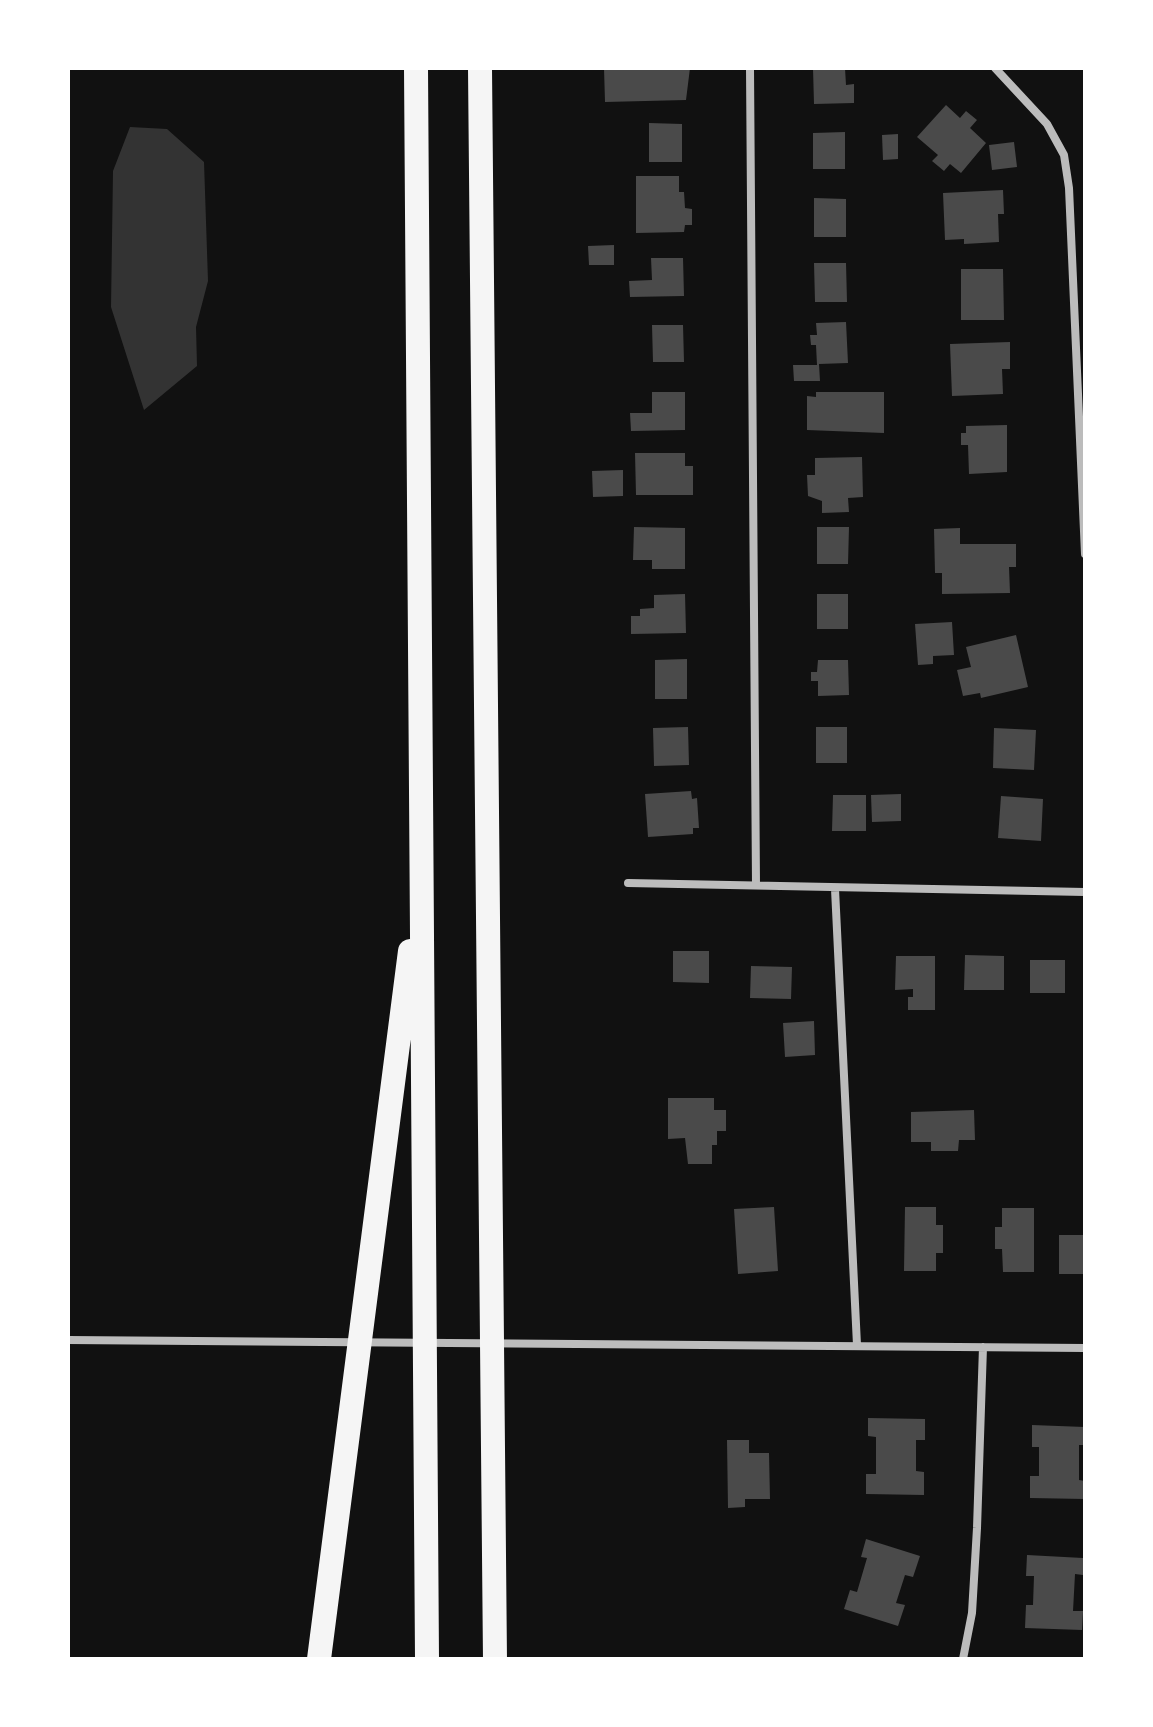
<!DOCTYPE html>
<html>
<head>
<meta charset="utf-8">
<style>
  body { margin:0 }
  #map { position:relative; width:1153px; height:1727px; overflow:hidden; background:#111; font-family:Karla,sans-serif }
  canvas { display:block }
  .frame { position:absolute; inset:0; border:70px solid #fff; pointer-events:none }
</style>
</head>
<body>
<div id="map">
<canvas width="1153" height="1727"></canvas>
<div class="frame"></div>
</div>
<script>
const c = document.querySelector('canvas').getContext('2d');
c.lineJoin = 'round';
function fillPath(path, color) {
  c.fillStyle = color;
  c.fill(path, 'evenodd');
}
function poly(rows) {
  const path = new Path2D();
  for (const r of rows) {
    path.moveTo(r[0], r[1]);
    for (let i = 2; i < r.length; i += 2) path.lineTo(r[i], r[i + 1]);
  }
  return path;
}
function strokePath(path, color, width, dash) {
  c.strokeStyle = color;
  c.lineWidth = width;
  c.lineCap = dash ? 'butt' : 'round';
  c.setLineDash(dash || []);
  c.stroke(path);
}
fillPath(poly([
  [130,127,167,129,204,162,208,281,196,327,197,366,144,410,111,307,113,171]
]), '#333');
fillPath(poly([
  [604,68,690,68,686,100,605,102],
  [813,68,845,68,846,85,854,84,854,103,814,104],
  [946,105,960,118,966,111,977,120,970,128,986,143,961,173,950,164,944,171,932,161,938,155,917,137],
  [649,123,682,124,682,162,649,162],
  [845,132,845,169,813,169,813,133],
  [898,134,898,159,883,160,882,135],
  [1014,142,1017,167,992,170,989,145],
  [636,176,679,176,679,192,684,192,685,208,692,209,692,225,685,225,684,232,636,233],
  [1003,190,1004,214,998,214,999,242,964,244,964,239,945,240,943,193],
  [814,198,846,199,846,237,814,237],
  [614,245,614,265,589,265,588,246],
  [651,258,683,258,684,296,630,297,629,281,652,280],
  [814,263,846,263,847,302,815,302],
  [961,269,1003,269,1004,320,961,320],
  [846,322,848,363,819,364,820,381,794,381,793,365,817,365,816,345,811,345,810,335,817,335,816,323],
  [652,325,683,325,684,362,653,362],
  [1010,342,1010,369,1002,369,1003,394,952,396,950,344],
  [652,392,685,392,685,430,631,431,630,413,652,413],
  [816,392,884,392,884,433,807,430,807,396,816,397],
  [1007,425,1007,472,969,474,968,445,961,445,961,433,966,433,966,426],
  [635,453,685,453,685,466,693,466,693,495,636,495],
  [862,457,863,497,848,498,849,512,822,513,822,501,808,496,807,475,815,475,815,458],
  [623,470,623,496,593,497,592,471],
  [634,527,685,528,685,569,652,569,652,560,633,560],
  [817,527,849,527,848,564,817,564],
  [960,528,960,544,1016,544,1016,567,1009,567,1010,593,942,594,942,573,935,573,934,529],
  [685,594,686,633,631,634,631,616,640,616,640,609,654,608,654,595],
  [817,594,848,594,848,629,817,629],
  [952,622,954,655,933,656,933,664,918,665,915,624],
  [1016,635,1028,687,981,698,980,693,963,696,957,670,971,667,966,647],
  [687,659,687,699,655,699,655,660],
  [818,660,848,660,849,695,818,696,818,681,811,681,811,672,817,672],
  [688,727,689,765,654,766,653,728],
  [816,727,847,727,847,763,816,763],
  [994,728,1036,730,1034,770,993,768],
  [691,791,692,799,697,798,699,828,693,828,693,834,648,837,645,794],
  [901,794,901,821,872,822,871,795],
  [833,795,866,795,866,831,832,831],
  [1001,796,1043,799,1041,841,998,838],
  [673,951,709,951,709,983,673,982],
  [965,955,1004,956,1004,990,964,990],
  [896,956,935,956,935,1010,908,1010,908,997,913,997,913,989,895,990],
  [1030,960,1065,960,1065,993,1030,993],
  [751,966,792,967,791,999,750,998],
  [814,1021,815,1055,785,1057,783,1023],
  [668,1098,714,1098,714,1110,726,1110,726,1131,717,1131,717,1145,712,1145,712,1164,688,1164,685,1138,668,1139],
  [974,1110,975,1140,959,1140,958,1151,931,1151,931,1142,911,1142,911,1112],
  [774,1207,778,1271,738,1274,734,1209],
  [905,1207,936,1207,936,1225,943,1225,943,1253,936,1253,936,1271,904,1271],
  [1002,1208,1034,1208,1034,1272,1003,1272,1002,1249,995,1249,995,1227,1002,1227],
  [1059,1235,1085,1235,1085,1274,1059,1274],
  [868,1418,925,1419,925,1440,916,1440,916,1471,924,1472,924,1495,866,1494,866,1474,876,1474,876,1437,868,1436],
  [1032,1425,1085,1427,1085,1445,1079,1445,1079,1480,1085,1481,1085,1499,1030,1498,1030,1476,1039,1476,1039,1447,1032,1447],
  [727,1440,749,1440,749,1453,769,1453,770,1499,745,1499,745,1507,728,1508],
  [866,1539,920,1556,913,1577,905,1575,896,1603,905,1605,898,1626,844,1609,850,1590,857,1592,867,1558,861,1557],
  [1027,1555,1083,1558,1083,1575,1075,1574,1073,1611,1083,1611,1082,1630,1025,1628,1026,1605,1033,1605,1034,1576,1026,1576]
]), '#4a4a4a');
strokePath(poly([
  [750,68,756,884],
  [995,68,1047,124,1064,155,1069,188,1085,554],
  [628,883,1085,892],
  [835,889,857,1345],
  [68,1340,1085,1348],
  [963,1659,972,1613,977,1528,983,1347]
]), '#bcbcbc', 8);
strokePath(poly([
  [416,68,427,1659],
  [480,68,495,1659],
  [319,1659,410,951]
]), '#f5f5f5', 24);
</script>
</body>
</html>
